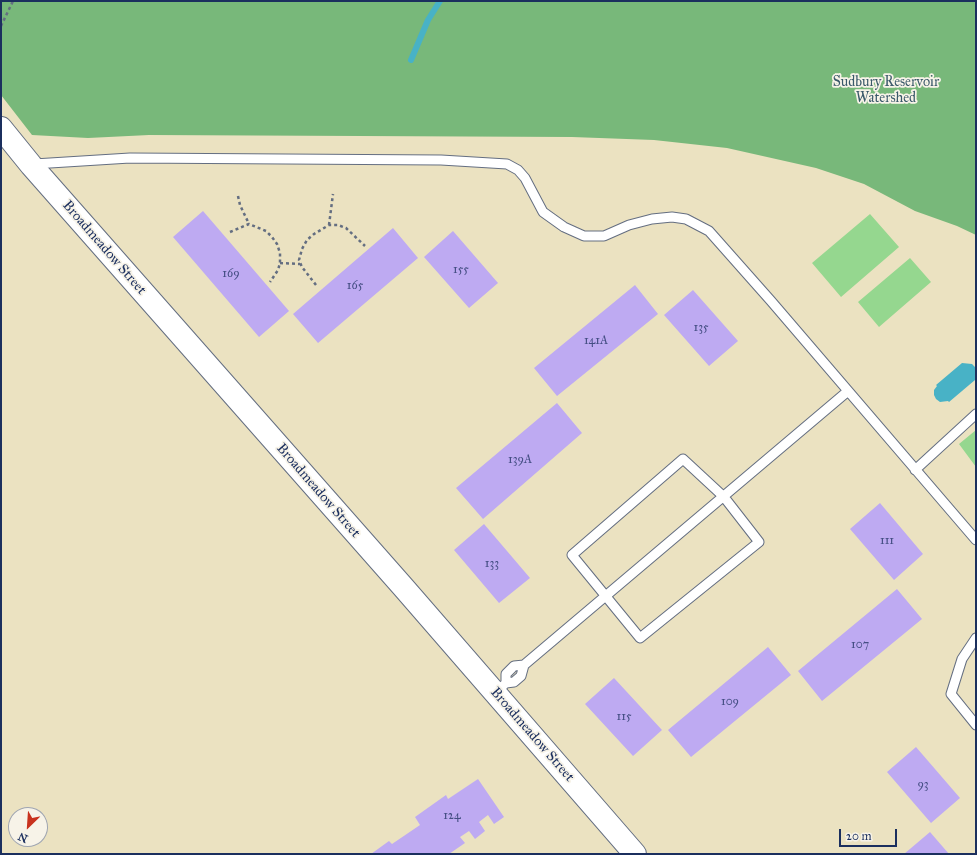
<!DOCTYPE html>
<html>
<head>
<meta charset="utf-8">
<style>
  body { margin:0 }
  #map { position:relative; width:977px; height:855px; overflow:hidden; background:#ebe2c1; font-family:"IM FELL Great Primer",serif }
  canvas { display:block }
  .frame { position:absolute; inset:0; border:2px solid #1b2f5e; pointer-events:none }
  .north { position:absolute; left:8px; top:807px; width:40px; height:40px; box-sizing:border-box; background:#f7f3e8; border:1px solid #9fa5b1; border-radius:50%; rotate:205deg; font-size:11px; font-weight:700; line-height:16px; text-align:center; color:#1b2f5e }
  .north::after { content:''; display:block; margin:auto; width:14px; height:18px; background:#c8321e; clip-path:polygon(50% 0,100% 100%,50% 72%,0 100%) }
  .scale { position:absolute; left:839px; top:829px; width:58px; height:18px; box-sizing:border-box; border:2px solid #1b2f5e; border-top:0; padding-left:5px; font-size:12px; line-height:14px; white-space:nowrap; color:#1b2f5e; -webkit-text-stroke:3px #f7f3e8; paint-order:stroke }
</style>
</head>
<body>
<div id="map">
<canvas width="977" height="855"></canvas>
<div class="frame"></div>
<div class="north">N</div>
<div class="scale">20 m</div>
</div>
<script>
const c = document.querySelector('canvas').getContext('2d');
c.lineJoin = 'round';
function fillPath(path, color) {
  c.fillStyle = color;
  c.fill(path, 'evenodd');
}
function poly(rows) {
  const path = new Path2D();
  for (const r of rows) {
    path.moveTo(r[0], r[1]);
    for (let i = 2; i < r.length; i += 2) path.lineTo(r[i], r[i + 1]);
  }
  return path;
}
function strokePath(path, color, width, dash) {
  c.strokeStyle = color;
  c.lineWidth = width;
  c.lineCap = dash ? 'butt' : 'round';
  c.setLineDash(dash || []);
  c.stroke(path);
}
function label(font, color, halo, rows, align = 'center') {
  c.font = font + ' "IM FELL Great Primer",serif';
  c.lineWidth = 3.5;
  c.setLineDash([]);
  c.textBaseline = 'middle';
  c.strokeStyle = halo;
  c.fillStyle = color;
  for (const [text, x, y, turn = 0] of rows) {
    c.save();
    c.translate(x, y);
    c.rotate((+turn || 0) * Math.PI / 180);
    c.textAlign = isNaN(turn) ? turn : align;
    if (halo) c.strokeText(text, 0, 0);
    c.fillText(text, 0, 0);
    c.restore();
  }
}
fillPath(poly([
  [870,214,899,247,841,297,812,263],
  [910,258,931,282,879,327,858,302],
  [976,430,976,467,959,444]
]), '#95d78f');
fillPath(poly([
  [1,1,976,1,976,235,957,226,915,211,864,184,816,168,727,148,654,140,572,137,149,135,88,138,32,135,1,95]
]), '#78b87a');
fillPath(poly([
  [962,363,972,364,975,367,975,380,949,402,948,401,940,402,936,399,934,395,934,390,937,386,936,385]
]), '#48b2c6');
strokePath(poly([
  [411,60,428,20,440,1]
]), '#48b2c6', 6);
fillPath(poly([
  [203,211,289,311,259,337,173,237],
  [393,228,418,258,318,343,293,314],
  [453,231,498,283,469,308,424,257],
  [635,285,658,314,557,396,534,368],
  [693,290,738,341,709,366,664,315],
  [557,403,582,433,483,519,456,488],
  [880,503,923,554,894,580,850,529],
  [484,524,530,578,499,603,454,550],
  [897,589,922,619,822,701,798,671],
  [768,647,791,675,691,757,668,730],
  [614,678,662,730,633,756,585,704],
  [916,747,960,798,931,823,887,772],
  [478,779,504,817,494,824,488,815,479,822,485,831,475,839,469,831,460,837,465,843,449,854,371,854,389,841,392,844,420,825,415,817,446,795,448,799],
  [930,832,949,854,904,854]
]), '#beaaf2');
const service = poly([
  [34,164,130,158,441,160,507,164,518,170,525,178,543,212,564,227,584,236,604,236,629,225,652,219,672,217,686,219,709,231,771,301,976,540],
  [683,459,724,497,759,542,640,638,572,555,683,459],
  [915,470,976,414],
  [976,638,962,659,951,694,976,725],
  [524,665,848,391],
  [495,693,506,683,514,682,521,676,524,665,514,666,506,674,506,683]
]);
const tertiary = poly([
  [1,128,31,165,404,588,635,854]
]);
strokePath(service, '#646e81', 11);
strokePath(tertiary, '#646e81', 24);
strokePath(poly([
  [1,26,13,1],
  [238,196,240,205,249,224],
  [329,225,333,194],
  [230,232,249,224,266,231,272,237,277,244,280,253,280,263,278,270,270,282],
  [280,263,300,264],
  [316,285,302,267,299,260,302,249,307,240,314,234,329,225,338,225,346,228,365,246]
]), '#646e81', 2.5, [3, 3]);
strokePath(service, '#fff', 9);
strokePath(tertiary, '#fff', 22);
label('12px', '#444e83', null, [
  ["155",461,270],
  ["169",231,274],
  ["165",355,286],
  ["135",701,328],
  ["141A",596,341],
  ["139A",520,460],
  ["111",887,541],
  ["133",492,564],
  ["107",860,645],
  ["109",730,702],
  ["115",624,717],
  ["93",923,785],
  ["124",452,816]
]);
label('14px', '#3a596a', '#f7f3e8', [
  ["Sudbury Reservoir",886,83],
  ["Watershed",886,99]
]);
label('14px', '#1b2f5e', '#f7f3e8', [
  ["Broadmeadow Street",104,248,49],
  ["Broadmeadow Street",318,491,49],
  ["Broadmeadow Street",532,735,49]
]);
</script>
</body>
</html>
